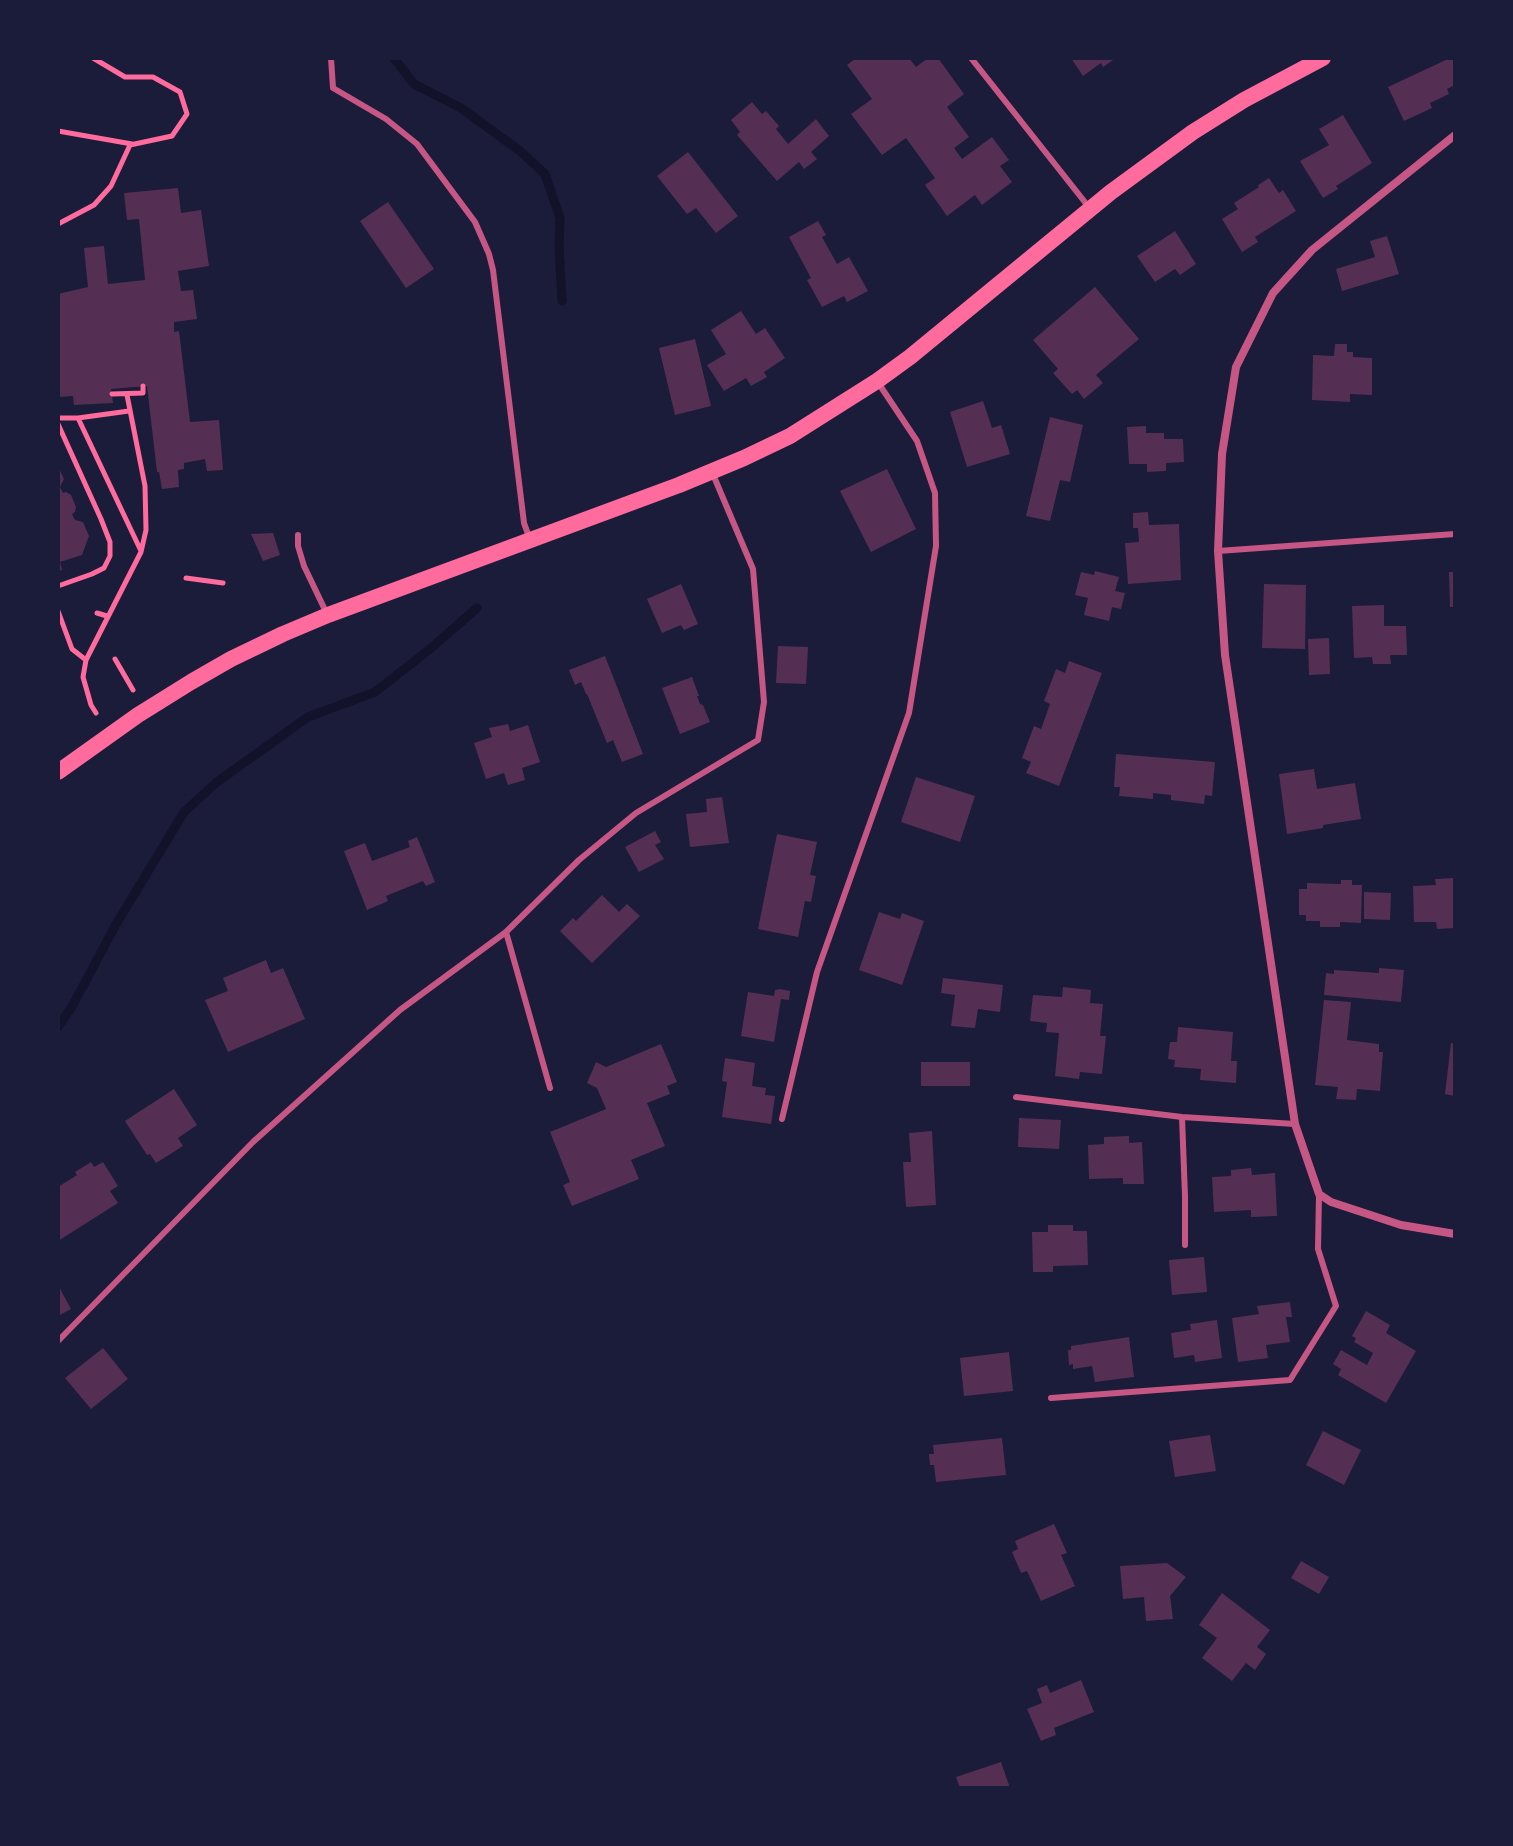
<!DOCTYPE html>
<html>
<head>
<meta charset="utf-8">
<style>
  body { margin:0 }
  #map { position:relative; width:1513px; height:1846px; overflow:hidden; background:#1b1b3a; font-family:"Fira Sans Condensed",sans-serif }
  canvas { display:block }
  .frame { position:absolute; inset:0; border:60px solid #1b1b3a; pointer-events:none }
</style>
</head>
<body>
<div id="map">
<canvas width="1513" height="1846"></canvas>
<div class="frame"></div>
</div>
<script>
const c = document.querySelector('canvas').getContext('2d');
c.lineJoin = 'round';
function poly(rows) {
  const path = new Path2D();
  for (const r of rows) {
    path.moveTo(r[0], r[1]);
    for (let i = 2; i < r.length; i += 2) path.lineTo(r[i], r[i + 1]);
  }
  return path;
}
function strokePath(path, color, width, dash) {
  c.strokeStyle = color;
  c.lineWidth = width;
  c.lineCap = dash ? 'butt' : 'round';
  c.setLineDash(dash || []);
  c.stroke(path);
}
function fillPath(path, color) {
  c.fillStyle = color;
  c.fill(path, 'evenodd');
}
strokePath(poly([
  [394,58,414,84,461,108,520,151,545,174,560,218,559,248,562,301],
  [58,1027,73,1005,115,926,184,812,217,782,308,717,375,692,430,649,477,608]
]), '#12122b', 9);
fillPath(poly([
  [856,58,909,58,916,67,928,58,938,58,964,94,947,107,969,137,954,148,962,159,992,137,1009,160,1000,166,1012,182,982,205,975,195,947,216,925,185,935,178,906,138,882,155,851,114,872,99,847,65],
  [1071,58,1116,58,1103,67,1101,63,1083,76],
  [1450,58,1454,58,1455,60,1455,85,1447,89,1449,94,1430,103,1432,108,1404,121,1388,87],
  [752,102,762,114,766,111,779,126,776,129,788,144,816,119,829,136,811,152,817,159,804,169,799,162,777,181,737,135,740,132,731,120],
  [1343,115,1372,163,1336,186,1338,189,1323,198,1300,161,1329,145,1319,129],
  [688,152,738,216,716,233,696,208,687,214,657,176],
  [1269,178,1279,193,1283,190,1296,211,1255,237,1258,242,1242,252,1222,219,1238,209,1234,203,1259,187,1258,185],
  [178,188,181,213,201,210,209,266,178,271,181,291,193,290,197,319,174,322,174,332,179,331,190,422,219,420,223,470,207,471,205,459,184,463,184,469,178,470,179,487,162,489,159,472,157,472,147,386,111,389,113,403,74,405,73,396,58,397,58,294,88,287,84,248,104,246,108,284,145,280,139,219,127,220,124,193],
  [388,202,434,269,406,288,360,221],
  [818,221,826,235,822,237,837,264,849,257,868,291,847,302,844,296,822,307,807,280,811,278,789,237],
  [1175,231,1196,264,1180,275,1175,269,1155,282,1137,256],
  [1387,236,1399,274,1342,291,1336,269,1375,257,1370,241],
  [1095,287,1139,339,1096,375,1103,383,1084,399,1077,390,1072,394,1053,373,1058,369,1033,340],
  [741,311,756,334,765,328,785,358,764,372,767,377,751,386,746,378,724,391,707,365,726,354,711,330],
  [695,339,711,406,675,415,659,348],
  [1335,344,1347,344,1347,352,1353,352,1353,357,1372,358,1372,395,1350,394,1350,402,1312,400,1313,355,1334,356],
  [983,401,992,428,1001,425,1010,454,967,467,950,412],
  [1050,417,1083,425,1070,482,1060,480,1050,521,1026,516],
  [1146,426,1146,433,1164,433,1164,439,1183,439,1184,462,1166,463,1166,471,1147,472,1147,464,1129,464,1127,427],
  [58,466,64,479,60,487,63,493,66,492,71,495,76,507,75,512,72,514,75,520,83,522,89,536,82,555,60,562,62,570,58,571],
  [887,469,916,529,871,552,840,491],
  [1148,512,1149,525,1179,524,1181,580,1128,584,1125,543,1139,542,1138,528,1133,528,1133,513],
  [273,533,280,555,263,561,251,534],
  [1095,571,1119,577,1115,591,1125,593,1121,609,1112,607,1109,621,1084,615,1088,598,1075,595,1081,572,1094,575],
  [1449,572,1455,572,1455,607,1450,607],
  [681,584,698,624,684,630,681,625,662,633,647,599],
  [1264,584,1306,585,1305,649,1262,648],
  [1384,605,1384,626,1406,626,1407,655,1390,655,1391,664,1373,664,1372,657,1354,658,1352,606],
  [1329,638,1330,674,1309,675,1308,639],
  [778,646,808,647,806,684,776,683],
  [605,656,643,754,622,762,613,740,607,743,587,694,586,694,581,682,575,685,569,670],
  [1069,661,1102,673,1059,786,1026,773,1031,762,1022,758,1034,726,1041,729,1050,704,1044,701,1056,669,1065,673],
  [692,677,699,696,697,696,700,704,703,705,710,722,680,734,662,688],
  [508,724,510,731,528,725,540,762,522,768,525,780,508,785,504,773,486,779,474,743,492,737,489,728],
  [1116,754,1215,762,1212,796,1205,795,1204,804,1171,800,1171,795,1153,793,1153,799,1119,796,1120,787,1114,787],
  [1314,769,1317,789,1355,783,1361,819,1323,825,1323,828,1287,834,1279,774],
  [916,777,975,796,960,842,901,822],
  [722,797,729,843,690,847,686,814,707,812,706,799],
  [655,831,661,842,655,845,664,859,639,872,625,847],
  [777,834,817,842,810,875,816,876,811,902,805,901,798,937,758,929],
  [417,837,435,882,426,886,423,881,386,896,388,901,367,910,344,851,365,843,372,861,410,847,408,841],
  [1454,878,1455,928,1437,929,1436,922,1414,922,1413,886,1436,885,1435,879],
  [1341,880,1352,880,1352,885,1362,885,1361,923,1340,922,1340,927,1320,927,1320,921,1306,921,1306,915,1299,915,1299,889,1307,889,1307,883,1341,884],
  [1364,892,1391,893,1390,920,1364,919],
  [602,895,619,912,627,904,640,916,592,963,560,931,573,918,576,921],
  [879,912,900,919,902,913,924,921,902,985,859,970],
  [266,960,271,973,283,968,305,1019,228,1052,205,1000,228,991,223,978],
  [1379,968,1404,970,1401,1002,1324,995,1326,973,1334,974,1334,970,1379,973],
  [943,978,1003,985,1000,1012,978,1009,975,1028,951,1026,955,995,941,993],
  [1063,987,1091,990,1090,1003,1103,1004,1100,1036,1106,1036,1102,1074,1080,1072,1079,1079,1055,1076,1059,1033,1046,1032,1047,1023,1030,1021,1033,995,1062,997],
  [780,989,790,991,789,1000,781,999,774,1042,741,1036,748,992,774,996,775,990],
  [1324,1000,1351,1002,1347,1040,1379,1044,1379,1052,1383,1052,1380,1091,1357,1089,1356,1100,1336,1099,1338,1087,1315,1085],
  [1178,1027,1233,1032,1231,1061,1237,1061,1236,1083,1200,1080,1201,1069,1174,1067,1175,1060,1168,1059,1170,1042,1177,1042],
  [1451,1043,1455,1044,1455,1096,1445,1094],
  [661,1044,677,1082,667,1086,670,1094,647,1103,665,1146,631,1160,639,1179,572,1206,563,1185,570,1182,550,1132,606,1109,597,1088,587,1083,596,1062,606,1067],
  [725,1058,755,1063,752,1086,766,1088,765,1095,775,1096,771,1124,722,1117,727,1082,722,1081],
  [921,1062,970,1062,970,1086,921,1086],
  [174,1089,197,1125,178,1138,183,1146,156,1163,150,1154,147,1155,125,1121],
  [1019,1118,1061,1120,1059,1149,1018,1147],
  [932,1131,936,1205,906,1207,903,1162,911,1162,909,1133],
  [1129,1136,1129,1143,1142,1142,1144,1184,1123,1184,1123,1178,1089,1179,1088,1145,1104,1144,1104,1137],
  [91,1162,94,1167,103,1162,118,1186,110,1191,118,1203,58,1241,58,1187,77,1175,75,1172],
  [1251,1168,1252,1175,1275,1173,1277,1216,1251,1217,1251,1210,1214,1212,1212,1177,1231,1176,1231,1170],
  [1048,1225,1073,1225,1073,1231,1087,1231,1088,1265,1053,1266,1053,1272,1033,1272,1032,1232,1048,1232],
  [1204,1257,1207,1292,1172,1295,1169,1260],
  [58,1285,71,1309,58,1316],
  [1290,1302,1292,1317,1286,1317,1290,1342,1266,1345,1268,1358,1238,1362,1232,1318,1259,1314,1257,1306],
  [1366,1311,1390,1325,1386,1333,1416,1351,1386,1403,1338,1375,1341,1369,1333,1364,1341,1350,1367,1365,1373,1353,1354,1342,1356,1338,1352,1336],
  [1217,1320,1222,1358,1195,1362,1194,1355,1174,1358,1171,1333,1191,1330,1190,1324],
  [1129,1337,1134,1377,1095,1382,1092,1366,1073,1369,1073,1364,1069,1365,1068,1350,1071,1350,1071,1346],
  [103,1348,128,1379,91,1409,65,1378],
  [1009,1352,1013,1391,964,1396,960,1358],
  [1323,1431,1361,1450,1344,1485,1306,1465],
  [1210,1435,1216,1471,1175,1477,1169,1441],
  [1002,1438,1006,1475,936,1482,934,1465,930,1465,929,1454,934,1454,933,1445],
  [1054,1524,1067,1553,1061,1555,1075,1586,1041,1601,1027,1571,1021,1573,1012,1552,1018,1549,1015,1541],
  [1301,1561,1329,1577,1319,1594,1291,1578],
  [1167,1563,1186,1577,1170,1596,1173,1619,1146,1621,1144,1597,1123,1599,1120,1566],
  [1222,1593,1270,1630,1257,1647,1266,1654,1255,1670,1246,1663,1232,1681,1202,1658,1217,1638,1199,1625],
  [1081,1680,1094,1712,1054,1728,1056,1735,1041,1741,1027,1709,1042,1703,1037,1689,1047,1685,1050,1693],
  [1001,1762,1010,1788,960,1788,956,1777]
]), '#542f53');
strokePath(poly([
  [58,131,132,144],
  [58,224,94,205,111,186,130,145,172,136,187,114,180,92,153,77,125,77,93,58],
  [112,394,143,393,143,386],
  [58,418,78,418,129,411],
  [78,418,141,551],
  [58,424,101,519,110,542,110,556,104,568,92,574,58,586],
  [186,578,223,583],
  [58,611,72,649,86,660],
  [97,613,107,616],
  [115,659,133,690],
  [96,713,91,705,83,677,86,660,141,552,146,530,145,486,127,395]
]), '#ff6b9d', 5);
strokePath(poly([
  [331,58,333,88,386,119,417,144,475,222,489,254,493,270,524,523,529,537],
  [971,58,1088,206],
  [298,535,298,546,304,566,326,612],
  [1218,551,1455,534],
  [506,932,550,1088],
  [1016,1097,1182,1117,1295,1124],
  [1182,1117,1185,1196,1185,1245],
  [782,1119,817,972,909,713,936,546,935,493,917,441,877,381],
  [58,1341,253,1142,400,1010,506,932,579,860,636,813,758,740,764,702,753,569,712,472],
  [1051,1398,1290,1380,1336,1306,1318,1249,1319,1194]
]), '#c65784', 6);
strokePath(poly([
  [1455,135,1312,250,1273,293,1236,367,1222,454,1218,551,1225,655,1295,1124,1319,1194,1331,1202,1401,1225,1455,1234]
]), '#c65784', 8);
strokePath(poly([
  [58,772,138,715,191,682,231,659,283,634,328,615,679,485,744,458,790,436,877,381,910,357,1111,192,1193,132,1244,100,1323,58]
]), '#ff6b9d', 16);
</script>
</body>
</html>
